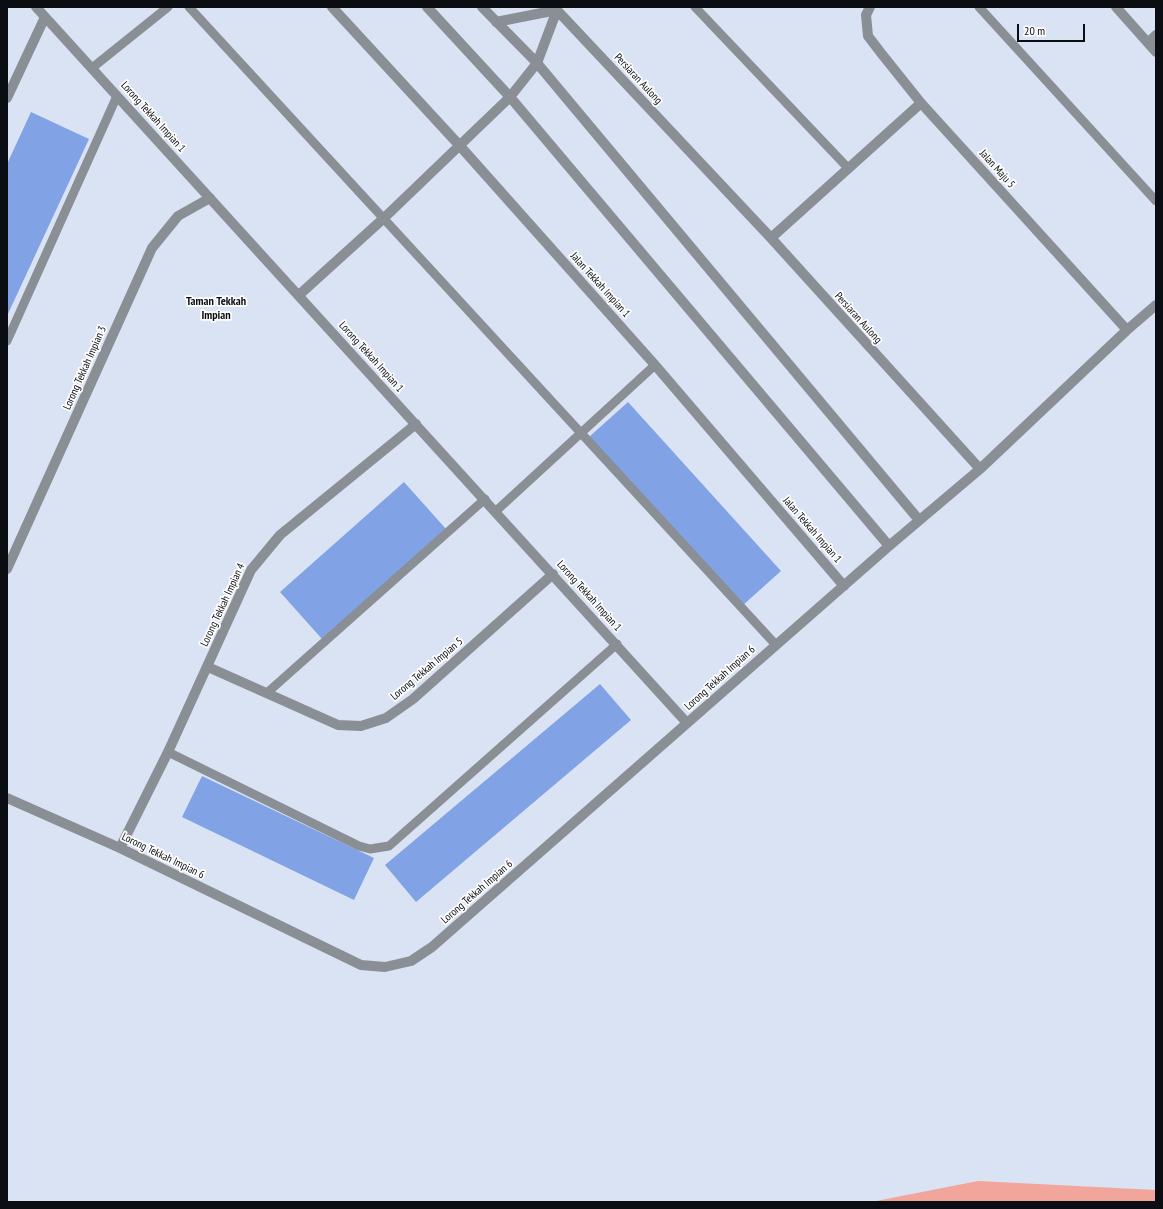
<!DOCTYPE html>
<html>
<head>
<meta charset="utf-8">
<style>
  body { margin:0 }
  #map { position:relative; width:1163px; height:1209px; overflow:hidden; background:#dae3f4; font-family:"PT Sans Narrow",sans-serif }
  canvas { display:block }
  .frame { position:absolute; inset:0; border:8px solid #0a0d12; pointer-events:none }
  .scale { position:absolute; left:1017px; top:24px; width:68px; height:18px; box-sizing:border-box; border:2px solid #0a0d12; border-top:0; padding-left:5px; font-size:12px; line-height:14px; white-space:nowrap; color:#0a0d12; -webkit-text-stroke:3px #fff; paint-order:stroke }
</style>
</head>
<body>
<div id="map">
<canvas width="1163" height="1209"></canvas>
<div class="frame"></div>
<div class="scale">20 m</div>
</div>
<script>
const c = document.querySelector('canvas').getContext('2d');
c.lineJoin = 'round';
function fillPath(path, color) {
  c.fillStyle = color;
  c.fill(path, 'evenodd');
}
function poly(rows) {
  const path = new Path2D();
  for (const r of rows) {
    path.moveTo(r[0], r[1]);
    for (let i = 2; i < r.length; i += 2) path.lineTo(r[i], r[i + 1]);
  }
  return path;
}
function strokePath(path, color, width, dash) {
  c.strokeStyle = color;
  c.lineWidth = width;
  c.lineCap = dash ? 'butt' : 'round';
  c.setLineDash(dash || []);
  c.stroke(path);
}
function label(font, color, halo, rows, align = 'center') {
  c.font = font + ' "PT Sans Narrow",sans-serif';
  c.lineWidth = 3.5;
  c.setLineDash([]);
  c.textBaseline = 'middle';
  c.strokeStyle = halo;
  c.fillStyle = color;
  for (const [text, x, y, turn = 0] of rows) {
    c.save();
    c.translate(x, y);
    c.rotate((+turn || 0) * Math.PI / 180);
    c.textAlign = isNaN(turn) ? turn : align;
    if (halo) c.strokeText(text, 0, 0);
    c.fillText(text, 0, 0);
    c.restore();
  }
}
fillPath(poly([
  [978,1181,1156,1190,1156,1202,871,1202]
]), '#f2a59a');
fillPath(poly([
  [31,112,89,139,7,316,7,164],
  [628,402,781,571,742,606,589,437],
  [404,482,446,529,322,639,280,592],
  [600,684,631,720,416,902,385,865],
  [202,776,374,858,354,900,182,817]
]), '#81a3e6');
strokePath(poly([
  [189,7,776,645],
  [695,7,848,168],
  [979,7,1156,201],
  [92,68,168,7],
  [7,341,117,96],
  [496,511,655,365],
  [268,692,485,499],
  [168,752,359,846,370,849,389,846,617,644]
]), '#8a8e95', 9);
strokePath(poly([
  [36,7,687,723],
  [332,7,460,146,655,365,844,586],
  [427,7,510,97,889,546],
  [482,7,537,63,567,99,919,520],
  [554,7,771,238,980,469,1127,330,1156,305],
  [870,7,866,15,868,36,881,53,921,103,1127,330],
  [1116,7,1156,52],
  [1148,43,1156,35],
  [7,98,45,17],
  [771,238,921,103],
  [299,295,384,218,510,97,537,63,557,10,496,22],
  [7,569,152,248,178,216,210,198],
  [208,667,338,725,361,726,386,718,413,699,553,574],
  [7,798,120,848,361,965,385,967,411,961,432,947,889,546,980,469],
  [120,848,168,752,251,570,280,535,416,424]
]), '#8a8e95', 10);
label('11px', '#0a0d12', '#fff', [
  ["Persiaran Aulong",638,79,47],
  ["Lorong Tekkah Impian 1",153,117,48],
  ["Jalan Maju 5",997,169,48],
  ["Jalan Tekkah Impian 1",600,285,48],
  ["Persiaran Aulong",858,318,48],
  ["Lorong Tekkah Impian 1",371,357,48],
  ["Lorong Tekkah Impian 3",85,368,-66],
  ["Jalan Tekkah Impian 1",812,530,49],
  ["Lorong Tekkah Impian 1",589,596,48],
  ["Lorong Tekkah Impian 4",223,605,-65],
  ["Lorong Tekkah Impian 5",427,669,-40],
  ["Lorong Tekkah Impian 6",720,678,-42],
  ["Lorong Tekkah Impian 6",163,856,26],
  ["Lorong Tekkah Impian 6",477,892,-41]
]);
label('bold 12px', '#0a0d12', '#fff', [
  ["Taman Tekkah",216,302],
  ["Impian",216,316]
]);
</script>
</body>
</html>
